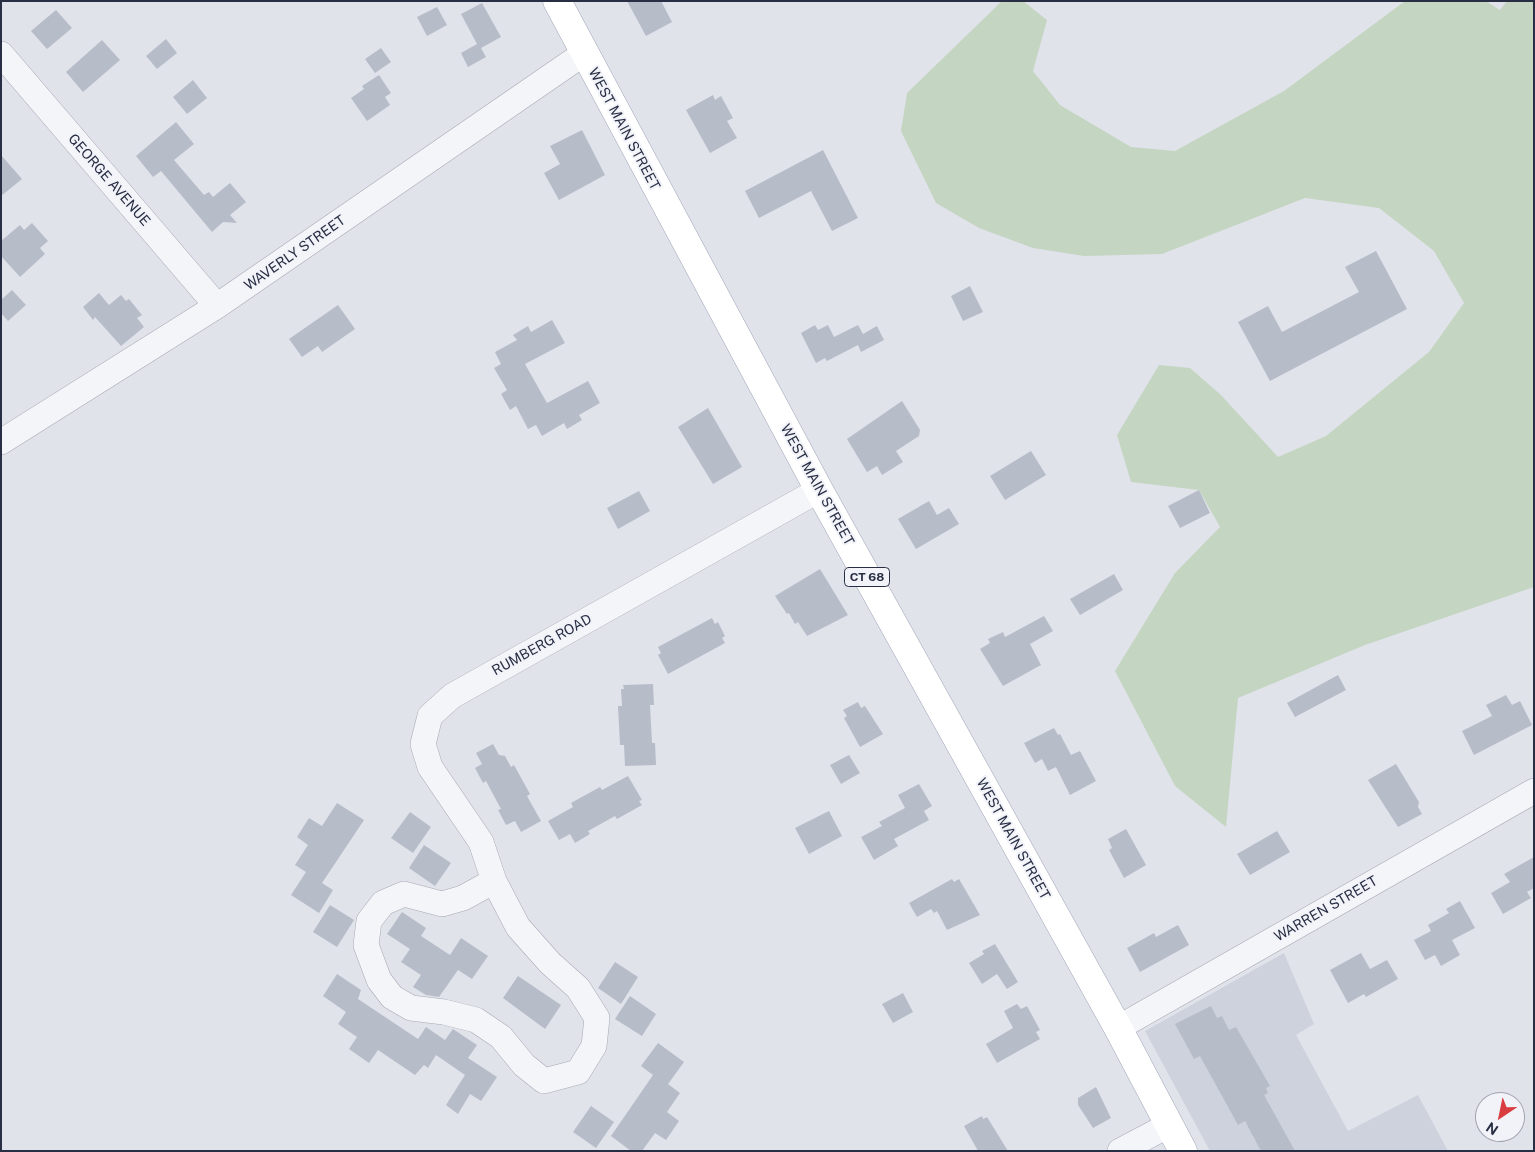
<!DOCTYPE html>
<html>
<head>
<meta charset="utf-8">
<style>
  body { margin:0 }
  #map { position:relative; width:1535px; height:1152px; overflow:hidden; background:#e1e3eb; font-family:"Public Sans",sans-serif }
  canvas { display:block }
  .frame { position:absolute; inset:0; border:2px solid #282e44; pointer-events:none }
  .north { position:absolute; left:1475px; top:1092px; width:50px; height:50px; box-sizing:border-box; background:#f1f3f8; border:1px solid #a1a4b0; border-radius:50%; rotate:214deg; font-size:14px; font-weight:700; line-height:20px; text-align:center; color:#282e44 }
  .north::after { content:''; display:block; margin:auto; width:18px; height:22px; background:#d93d41; clip-path:polygon(50% 0,100% 100%,50% 72%,0 100%) }
</style>
</head>
<body>
<div id="map">
<canvas width="1535" height="1152"></canvas>
<div class="frame"></div>
<div class="north">N</div>
</div>
<script>
const c = document.querySelector('canvas').getContext('2d');
c.lineJoin = 'round';
function fillPath(path, color) {
  c.fillStyle = color;
  c.fill(path, 'evenodd');
}
function poly(rows) {
  const path = new Path2D();
  for (const r of rows) {
    path.moveTo(r[0], r[1]);
    for (let i = 2; i < r.length; i += 2) path.lineTo(r[i], r[i + 1]);
  }
  return path;
}
function strokePath(path, color, width, dash) {
  c.strokeStyle = color;
  c.lineWidth = width;
  c.lineCap = dash ? 'butt' : 'round';
  c.setLineDash(dash || []);
  c.stroke(path);
}
function label(font, color, halo, rows, align = 'center') {
  c.font = font + ' "Public Sans",sans-serif';
  c.lineWidth = 4;
  c.setLineDash([]);
  c.textBaseline = 'middle';
  c.strokeStyle = halo;
  c.fillStyle = color;
  for (const [text, x, y, turn = 0] of rows) {
    c.save();
    c.translate(x, y);
    c.rotate((+turn || 0) * Math.PI / 180);
    c.textAlign = isNaN(turn) ? turn : align;
    if (halo) c.strokeText(text, 0, 0);
    c.fillText(text, 0, 0);
    c.restore();
  }
}
fillPath(poly([
  [1284,953,1314,1024,1296,1035,1348,1131,1418,1095,1448,1151,1210,1151,1145,1031]
]), '#ced2dd');
fillPath(poly([
  [1002,1,1023,1,1047,20,1033,71,1060,105,1131,147,1175,151,1284,91,1405,1,1486,1,1500,10,1507,1,1534,1,1534,587,1365,645,1238,698,1226,827,1175,786,1115,671,1175,573,1220,527,1199,490,1131,482,1117,435,1159,365,1190,368,1221,395,1278,457,1326,436,1429,352,1464,303,1434,251,1379,208,1305,198,1162,254,1084,256,1033,248,979,228,936,203,901,131,907,93]
]), '#c4d5c1');
fillPath(poly([
  [627,1,661,1,672,22,646,36],
  [482,3,501,37,481,48,486,57,468,67,461,53,477,44,461,14],
  [437,7,447,25,427,36,417,17],
  [56,10,72,28,47,49,31,31],
  [166,39,177,53,157,69,146,56],
  [102,40,120,60,83,92,66,72],
  [381,48,391,62,375,73,365,59],
  [379,75,391,93,385,97,390,105,367,121,351,98,364,89,362,86],
  [193,80,207,98,187,114,173,97],
  [713,95,715,100,721,96,733,118,727,121,737,138,710,153,686,110],
  [176,122,194,144,174,160,204,195,209,192,213,197,230,183,246,202,230,215,237,223,223,222,212,232,161,171,153,177,136,156],
  [582,130,605,175,559,200,544,173,560,164,550,146],
  [823,150,858,218,832,231,811,191,759,218,745,191],
  [1,155,22,179,1,196],
  [32,223,48,241,40,248,45,254,20,277,1,256,1,241,20,225,24,230],
  [1376,251,1407,309,1270,381,1238,322,1268,306,1282,332,1359,292,1345,267],
  [970,286,983,312,963,321,951,296],
  [12,290,26,305,8,321,1,313,1,300],
  [99,293,109,305,121,295,126,301,129,299,142,315,137,318,144,327,121,346,95,317,93,320,83,307],
  [338,305,355,329,322,352,318,346,302,357,289,339],
  [552,320,565,343,525,364,547,403,588,381,600,403,579,415,582,420,567,429,564,423,542,436,536,425,528,429,516,406,510,410,501,394,507,390,494,368,501,364,495,352,517,340,513,335,528,326,531,332],
  [815,325,818,330,828,325,834,337,858,325,863,334,877,326,884,340,861,352,858,345,827,361,825,358,816,363,801,333],
  [902,401,920,430,919,436,896,451,903,462,882,475,877,466,867,472,847,439],
  [708,408,742,467,713,484,678,427],
  [1031,451,1046,475,1005,500,990,476],
  [1199,490,1210,513,1180,528,1168,506],
  [639,491,650,511,618,529,607,508],
  [929,501,937,515,949,508,959,524,916,549,898,519],
  [820,569,848,615,807,636,798,622,795,624,789,613,787,614,775,596],
  [1114,574,1123,590,1080,615,1070,599],
  [1044,616,1053,631,1030,644,1041,665,1003,686,980,649,990,643,988,639,1003,632,1005,637],
  [712,618,715,624,718,622,725,636,722,638,725,643,668,674,658,655,661,653,658,647],
  [1338,675,1346,690,1295,717,1287,703],
  [653,684,654,705,650,705,652,743,655,743,656,765,625,766,624,745,620,745,618,706,622,706,621,689,624,689,623,685],
  [1506,695,1512,705,1520,701,1532,725,1474,755,1462,731,1492,716,1486,705],
  [858,702,861,708,865,706,883,734,860,747,844,718,847,716,843,710],
  [1054,728,1058,735,1060,734,1071,755,1080,751,1096,781,1070,795,1056,767,1048,771,1042,759,1035,763,1024,743],
  [493,744,499,755,505,756,511,767,514,765,530,794,527,796,541,821,521,832,515,821,506,825,498,810,501,809,486,781,483,783,475,768,482,764,476,753],
  [849,755,860,773,841,784,830,765],
  [1396,764,1419,802,1418,807,1422,814,1398,827,1368,780],
  [628,776,642,800,639,801,642,805,617,819,615,816,588,831,590,834,575,843,570,834,559,840,548,821,573,807,571,803,600,787,602,790],
  [919,784,932,806,924,811,929,820,894,839,898,846,874,860,861,837,882,826,879,822,905,808,898,795],
  [337,803,364,820,322,883,333,890,319,913,291,895,306,872,295,865,308,845,297,837,309,818,322,826],
  [829,811,842,836,809,854,795,828],
  [410,812,431,827,413,853,391,838],
  [1126,829,1146,865,1124,878,1109,850,1112,848,1108,839],
  [1277,831,1290,852,1250,875,1237,854],
  [424,845,451,863,435,886,409,868],
  [1534,857,1534,888,1527,892,1531,898,1503,914,1491,893,1510,882,1504,874],
  [952,879,954,882,959,879,980,915,947,930,937,911,934,913,931,909,917,917,909,903],
  [1460,901,1475,928,1452,940,1460,955,1441,966,1435,955,1425,960,1414,940,1431,931,1428,925,1449,913,1446,909],
  [330,905,354,920,337,947,313,932],
  [402,912,426,928,421,936,450,955,461,938,488,956,472,979,458,970,439,997,426,995,413,987,421,975,401,962,410,949,387,934],
  [1178,925,1189,945,1140,972,1127,948,1154,933,1156,937],
  [995,944,1018,982,1007,989,997,974,982,984,969,963,984,954,982,951],
  [1361,953,1370,969,1387,960,1398,979,1366,997,1364,994,1348,1003,1330,970],
  [615,962,638,977,621,1004,598,988],
  [337,974,361,990,358,999,418,1039,426,1027,445,1040,453,1029,477,1045,468,1058,497,1077,481,1101,470,1094,458,1114,446,1105,465,1075,436,1055,428,1068,424,1065,415,1075,378,1050,369,1063,349,1049,357,1037,338,1024,346,1012,323,996],
  [518,976,561,1005,545,1029,503,998],
  [903,993,913,1012,893,1023,882,1004],
  [630,996,656,1014,642,1036,615,1019],
  [1017,1004,1021,1009,1027,1006,1040,1030,1036,1032,1040,1039,997,1063,986,1044,1013,1028,1004,1011],
  [1211,1006,1217,1018,1222,1016,1229,1030,1236,1027,1270,1086,1266,1088,1268,1093,1264,1095,1295,1151,1261,1151,1245,1121,1238,1125,1200,1056,1194,1059,1175,1024],
  [658,1043,684,1062,668,1084,680,1093,667,1112,679,1121,666,1140,655,1133,642,1151,631,1151,611,1136,653,1075,641,1066],
  [1096,1087,1111,1118,1093,1128,1078,1105,1078,1098],
  [591,1106,614,1122,596,1148,573,1132],
  [982,1116,983,1119,987,1117,1008,1151,978,1151,964,1126]
]), '#b7bcc9');
const minor = poly([
  [1,54,217,306],
  [1,442,217,306,583,54],
  [494,881,463,898,442,904,404,894,383,903,369,921,366,945,379,980,392,997,411,1008,444,1012,476,1020,501,1037,524,1065,544,1081,578,1072,594,1046,597,1018,578,988,550,963,518,927,494,881,481,842,430,767,423,744,430,716,452,696,819,490],
  [1118,1028,1534,791],
  [1120,1151,1169,1125]
]);
const major = poly([
  [557,1,819,490,1118,1028,1183,1151]
]);
strokePath(minor, '#a6a9b6', 26);
strokePath(major, '#9fa6b7', 29);
strokePath(minor, '#f4f5f8', 25);
strokePath(major, '#fff', 28);
for (const [x, y, w] of [
  [867,577,45]
]) {
  const box = new Path2D();
  box.roundRect(x - w / 2, y - 9.5, w, 19, 4);
  c.fillStyle = '#f1f3f8';
  c.fill(box);
  strokePath(box, '#282e44', 1);
}
label('bold 12px', '#282e44', null, [
  ["CT 68",867,577]
]);
label('14px', '#282e44', '#f1f3f8', [
  ["WEST MAIN STREET",624,129,62],
  ["GEORGE AVENUE",109,180,49],
  ["WAVERLY STREET",295,253,-35],
  ["WEST MAIN STREET",817,485,61],
  ["RUMBERG ROAD",542,645,-29],
  ["WEST MAIN STREET",1013,839,61],
  ["WARREN STREET",1326,909,-30]
]);
</script>
</body>
</html>
